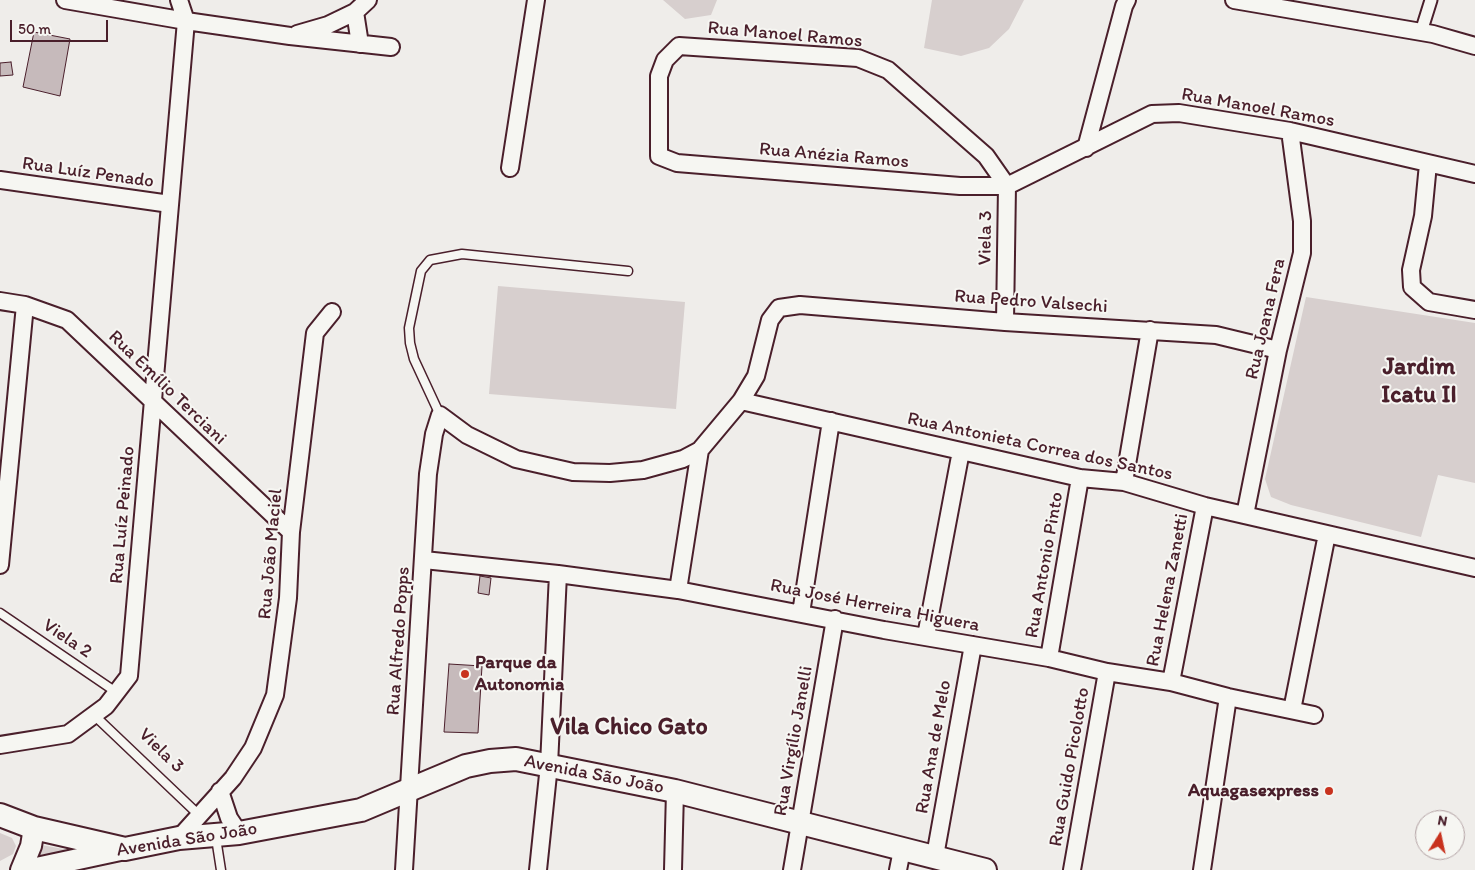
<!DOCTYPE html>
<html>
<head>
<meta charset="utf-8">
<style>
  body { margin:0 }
  #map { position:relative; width:1475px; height:870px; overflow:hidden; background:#efedea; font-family:Itim,sans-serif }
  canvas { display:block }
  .north { position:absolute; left:1415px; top:810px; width:50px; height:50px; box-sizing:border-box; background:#f6f6f2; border:1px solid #b1a0a2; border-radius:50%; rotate:10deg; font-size:14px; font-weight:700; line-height:20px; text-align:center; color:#4a1f2b }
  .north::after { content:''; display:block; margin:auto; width:18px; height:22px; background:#c8321e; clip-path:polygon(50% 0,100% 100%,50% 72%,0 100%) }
  .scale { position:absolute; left:10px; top:20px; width:98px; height:22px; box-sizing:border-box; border:2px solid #4a1f2b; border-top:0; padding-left:6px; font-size:15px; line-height:18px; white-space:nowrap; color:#4a1f2b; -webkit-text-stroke:4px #f6f6f2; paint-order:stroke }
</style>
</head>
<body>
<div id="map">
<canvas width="1475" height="870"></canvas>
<div class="north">N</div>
<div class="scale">50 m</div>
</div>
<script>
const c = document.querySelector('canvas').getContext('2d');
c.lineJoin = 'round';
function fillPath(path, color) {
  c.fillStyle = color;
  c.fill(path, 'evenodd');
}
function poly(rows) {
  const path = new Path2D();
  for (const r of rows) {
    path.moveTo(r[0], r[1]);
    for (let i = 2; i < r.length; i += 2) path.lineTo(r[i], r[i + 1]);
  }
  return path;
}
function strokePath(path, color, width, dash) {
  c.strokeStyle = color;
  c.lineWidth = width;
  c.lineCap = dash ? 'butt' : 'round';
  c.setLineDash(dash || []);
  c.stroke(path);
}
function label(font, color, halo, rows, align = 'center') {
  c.font = font + ' Itim,sans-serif';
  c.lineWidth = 4;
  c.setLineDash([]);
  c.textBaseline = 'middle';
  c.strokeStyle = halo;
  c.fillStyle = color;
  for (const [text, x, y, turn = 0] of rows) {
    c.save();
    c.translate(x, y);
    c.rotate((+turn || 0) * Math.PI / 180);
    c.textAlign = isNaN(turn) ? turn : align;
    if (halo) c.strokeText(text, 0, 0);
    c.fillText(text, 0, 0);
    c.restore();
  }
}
fillPath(poly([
  [663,0,717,0,711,15,685,19],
  [932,0,1024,0,1009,29,989,48,961,56,924,48],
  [498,286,685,302,676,409,489,394],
  [1306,297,1475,323,1475,483,1438,475,1421,537,1291,505,1271,497,1265,479],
  [0,833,12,838,16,846,13,854,0,861],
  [36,844,69,850,69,852,37,855]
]), '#d7cfce');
const building = poly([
  [34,32,70,39,60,96,23,87,34,32],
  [11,62,13,75,0,76,0,63,11,62],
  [480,576,491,578,489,595,478,593,480,576],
  [449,664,482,666,478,733,444,732,449,664]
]);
fillPath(building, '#c6babb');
strokePath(building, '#4a1f2b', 1);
const service = poly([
  [440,415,414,359,410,343,409,328,421,271,430,260,462,254,628,271],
  [0,613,116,692],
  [95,716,200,816],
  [216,838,221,870]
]);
const pedestrian = poly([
  [1421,32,1431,0]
]);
const minor = poly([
  [65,0,186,21,290,36,391,47],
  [1234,0,1433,34,1475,46],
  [355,12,360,44],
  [297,34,328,25,355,12,368,0],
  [1086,148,1124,6,1127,0],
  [1428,164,1423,216,1411,270,1412,287,1429,302,1475,310],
  [510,168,536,0],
  [0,180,170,204],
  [0,301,25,305,67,320,291,532],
  [1005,322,1007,186,960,186,677,163,659,156,659,76,665,60,679,46,858,58,888,70,986,156,1007,186,1152,114,1179,113,1290,131,1475,174],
  [741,401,1080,478,1124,482,1205,506,1475,568],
  [1124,482,1150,330],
  [1245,515,1278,350,1302,253,1302,221,1290,131],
  [424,560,558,574,678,590,884,630,1049,658,1107,672,1171,682,1228,697,1314,715],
  [0,565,25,305],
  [678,590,700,450,741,401,756,376,770,320,779,308,800,305,1005,322,1216,335,1278,350],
  [801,613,831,421],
  [926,636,961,451],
  [1049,658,1080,478],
  [1171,682,1205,506],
  [1292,710,1327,534],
  [0,745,68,734,106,706,129,676,186,21,179,0],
  [220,791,229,818,239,833],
  [179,838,233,778,253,748,275,695,288,598,291,532,315,333,332,312],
  [935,856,973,645],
  [404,870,428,474,434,434,440,415,467,435,516,459,573,472,610,473,643,470,683,459,700,450],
  [538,870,549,765,558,574],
  [673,870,675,791],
  [792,870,835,619],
  [898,870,902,850],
  [1072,870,1107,672],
  [1202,870,1228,697]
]);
const tertiary = poly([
  [21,870,31,846,34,828],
  [27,870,125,849]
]);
const secondary = poly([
  [0,815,34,828,125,849,179,838,239,833,361,810,466,766,490,761,516,759,675,791,985,870]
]);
strokePath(service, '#4a1f2b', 11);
strokePath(pedestrian, '#4a1f2b', 15);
strokePath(minor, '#4a1f2b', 20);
strokePath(tertiary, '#4a1f2b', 24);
strokePath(secondary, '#4a1f2b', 26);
strokePath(service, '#f6f6f2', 8);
strokePath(pedestrian, '#f6f6f2', 11);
strokePath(minor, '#f6f6f2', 16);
strokePath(tertiary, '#f6f6f2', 20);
strokePath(secondary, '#f6f6f2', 22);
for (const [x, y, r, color] of [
  [465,674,5,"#c8321e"],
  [1329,791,5,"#c8321e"]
]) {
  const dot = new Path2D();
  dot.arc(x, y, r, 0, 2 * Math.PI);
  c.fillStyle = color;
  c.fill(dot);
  strokePath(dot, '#f6f6f2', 2);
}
label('19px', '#4a1f2b', '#f6f6f2', [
  ["Rua Manoel Ramos",785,35,5],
  ["Rua Manoel Ramos",1258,108,10],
  ["Rua Anézia Ramos",834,156,5],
  ["Rua Luíz Penado",88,173,8],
  ["Viela 3",986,238,-89],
  ["Rua Pedro Valsechi",1031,302,4],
  ["Rua Joana Fera",1266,319,-77],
  ["Rua Emílio Terciani",167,388,44],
  ["Rua Antonieta Correa dos Santos",1040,447,12],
  ["Rua Luíz Peinado",123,515,-85],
  ["Rua João Maciel",271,554,-85],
  ["Rua Antonio Pinto",1045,565,-80],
  ["Rua Helena Zanetti",1168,590,-79],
  ["Rua José Herreira Higuera",875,606,11],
  ["Viela 2",67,639,34],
  ["Rua Alfredo Popps",399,641,-86],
  ["Rua Virgílio Janelli",794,741,-80],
  ["Rua Ana de Melo",934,747,-80],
  ["Viela 3",161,751,44],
  ["Rua Guido Picolotto",1070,767,-80],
  ["Avenida São João",594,775,11],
  ["Avenida São João",187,840,-9]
]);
label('bold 19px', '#4a1f2b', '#f6f6f2', [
  ["Parque da",475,663],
  ["Autonomia",475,685],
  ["Aquagasexpress",1319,791,"right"]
], 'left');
label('bold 24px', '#4a1f2b', '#f6f6f2', [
  ["Jardim",1419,368],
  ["Icatu II",1419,396],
  ["Vila Chico Gato",629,728]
]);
</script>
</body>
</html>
